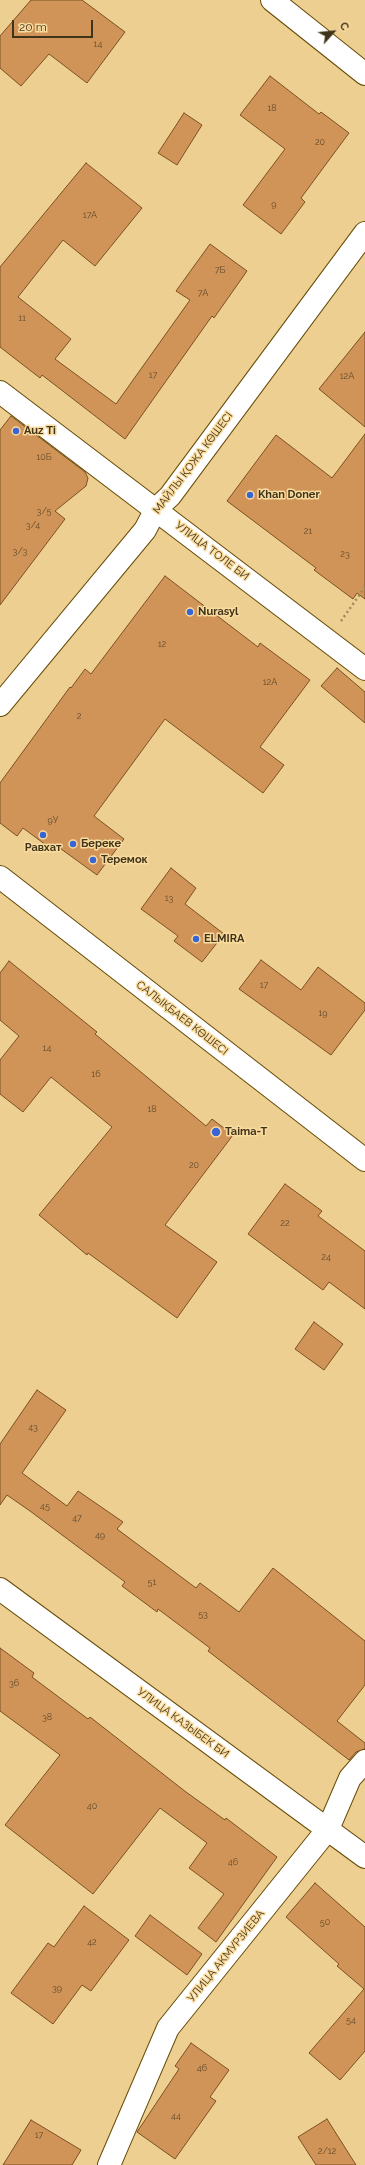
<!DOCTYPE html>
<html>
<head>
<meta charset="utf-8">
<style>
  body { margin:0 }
  #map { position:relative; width:365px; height:2165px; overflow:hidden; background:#eecf92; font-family:Raleway,sans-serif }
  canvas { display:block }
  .north { position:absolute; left:313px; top:12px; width:40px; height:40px; -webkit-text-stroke:3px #fbdc9f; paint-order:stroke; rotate:63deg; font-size:11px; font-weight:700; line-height:16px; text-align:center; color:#3f331a }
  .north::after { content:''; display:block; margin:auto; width:14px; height:18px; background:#3f331a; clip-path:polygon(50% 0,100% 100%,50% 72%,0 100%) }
  .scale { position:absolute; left:12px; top:20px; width:81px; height:18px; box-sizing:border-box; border:2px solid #3f331a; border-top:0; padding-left:5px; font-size:12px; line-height:14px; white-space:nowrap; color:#3f331a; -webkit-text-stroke:3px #fbdc9f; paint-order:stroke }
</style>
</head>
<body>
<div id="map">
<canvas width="365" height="2165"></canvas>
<div class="north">С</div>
<div class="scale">20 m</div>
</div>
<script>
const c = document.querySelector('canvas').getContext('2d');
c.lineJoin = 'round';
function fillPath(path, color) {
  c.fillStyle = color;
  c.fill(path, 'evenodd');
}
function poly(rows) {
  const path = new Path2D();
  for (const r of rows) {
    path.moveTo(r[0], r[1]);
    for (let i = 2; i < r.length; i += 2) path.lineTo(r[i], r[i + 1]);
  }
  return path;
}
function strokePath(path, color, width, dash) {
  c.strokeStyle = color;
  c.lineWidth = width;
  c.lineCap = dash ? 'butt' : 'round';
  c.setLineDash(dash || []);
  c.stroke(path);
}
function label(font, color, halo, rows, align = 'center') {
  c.font = font + ' Raleway,sans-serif';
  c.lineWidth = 3;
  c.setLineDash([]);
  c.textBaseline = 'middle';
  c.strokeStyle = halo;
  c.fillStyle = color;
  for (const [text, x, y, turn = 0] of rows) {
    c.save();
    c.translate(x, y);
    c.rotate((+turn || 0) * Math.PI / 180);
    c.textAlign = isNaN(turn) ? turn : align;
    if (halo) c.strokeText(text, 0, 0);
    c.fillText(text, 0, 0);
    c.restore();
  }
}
const building = poly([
  [31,0,82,0,125,32,87,83,49,54,21,86,0,68,0,36,31,0],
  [270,76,319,114,321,112,349,133,301,198,305,202,281,234,243,205,285,149,240,115,270,76],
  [184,113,202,125,177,165,158,153,184,113],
  [86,163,142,208,95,266,63,240,18,297,71,339,55,359,116,404,190,300,176,291,210,244,247,271,214,318,212,316,125,439,42,375,40,378,0,347,0,267,86,163],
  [365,332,365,427,319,389,365,332],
  [11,416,85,472,88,478,86,486,55,511,65,519,0,605,0,430,11,416],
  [365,434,365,599,357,593,353,599,314,570,316,568,227,501,276,435,332,478,365,434],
  [165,576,258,647,260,643,310,680,260,747,284,765,263,793,165,719,94,816,124,839,97,875,57,846,54,851,23,828,17,836,0,823,0,783,70,687,71,688,85,669,91,674,165,576],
  [337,668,365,692,365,723,321,686,337,668],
  [171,868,196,888,185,904,224,934,202,962,174,941,178,936,141,909,171,868],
  [261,960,301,990,318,967,365,1003,365,1010,331,1055,239,989,261,960],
  [9,961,97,1032,95,1034,206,1126,212,1119,233,1135,165,1225,217,1262,177,1318,88,1253,87,1255,39,1215,112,1127,51,1077,23,1112,0,1094,0,1060,19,1036,0,1020,0,973,9,961],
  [285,1184,322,1211,318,1216,365,1251,365,1309,329,1282,323,1290,248,1234,285,1184],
  [314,1322,343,1344,324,1370,295,1349,314,1322],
  [37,1390,66,1410,22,1473,67,1506,78,1491,123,1522,117,1529,196,1588,200,1583,239,1612,273,1568,365,1641,365,1685,337,1721,365,1743,365,1749,356,1752,349,1760,208,1651,210,1648,158,1609,157,1612,122,1586,125,1582,30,1511,7,1495,0,1505,0,1444,37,1390],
  [0,1648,34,1673,32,1677,88,1719,90,1717,186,1792,225,1820,226,1818,277,1857,216,1942,198,1928,224,1894,189,1868,207,1843,160,1808,93,1894,5,1825,60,1755,0,1711,0,1648],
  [315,1883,365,1927,365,2051,340,2080,309,2053,364,1989,337,1966,339,1964,286,1917,315,1883],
  [84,1906,129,1940,91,1991,82,1985,53,2024,11,1993,48,1943,54,1947,84,1906],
  [150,1915,202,1954,187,1975,135,1936,150,1915],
  [191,2043,229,2070,210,2097,216,2101,175,2159,137,2132,179,2069,175,2066,191,2043],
  [327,2119,356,2165,316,2165,298,2137,327,2119],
  [31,2120,81,2150,72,2165,3,2165,31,2120]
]);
fillPath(building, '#d09459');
strokePath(building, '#7c5021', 1);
const minor = poly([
  [272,0,365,74],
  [0,392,365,669],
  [0,705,145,530,156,509,170,496,365,233],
  [0,877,365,1160],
  [0,1589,365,1857],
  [109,2165,168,2028,328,1829,350,1778,365,1761]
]);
strokePath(minor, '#664c07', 24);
strokePath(poly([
  [341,621,365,587]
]), '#9f895c', 2.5, [2, 3]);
strokePath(minor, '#fff', 22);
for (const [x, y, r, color] of [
  [16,431,4,"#3765d5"],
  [250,495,4,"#3765d5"],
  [190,612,4,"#3765d5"],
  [43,835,4,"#3765d5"],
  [73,844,4,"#3765d5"],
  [93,860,4,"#3765d5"],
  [196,939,4,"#3765d5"],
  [216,1132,5,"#3765d5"]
]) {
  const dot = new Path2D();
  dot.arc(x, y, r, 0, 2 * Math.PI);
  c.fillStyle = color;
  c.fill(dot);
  strokePath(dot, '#fbdc9f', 1.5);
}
label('9px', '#634b2a', null, [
  ["14",98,44],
  ["18",272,108],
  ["20",320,142],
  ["9",274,204],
  ["17А",90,215],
  ["7Б",220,270],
  ["7А",203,293],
  ["11",22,318],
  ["17",153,375],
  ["12А",347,376],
  ["10Б",44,457],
  ["3/5",44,511],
  ["3/4",33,525],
  ["21",308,531],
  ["3/3",20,551],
  ["23",345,554],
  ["12",162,644],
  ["12А",270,682],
  ["2",79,716],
  ["9У",53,820],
  ["13",169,898],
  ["17",264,985],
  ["19",323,1013],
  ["14",47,1048],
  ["16",96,1074],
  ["18",152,1109],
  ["20",194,1165],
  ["22",285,1223],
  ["24",326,1257],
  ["43",33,1427],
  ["45",45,1506],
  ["47",77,1518],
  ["49",100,1535],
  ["51",152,1582],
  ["53",203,1614],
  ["36",14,1683],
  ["38",47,1717],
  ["40",92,1806],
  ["46",233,1862],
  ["50",325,1922],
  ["42",92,1942],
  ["39",57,1988],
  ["54",351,2020],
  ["46",202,2068],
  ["44",176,2116],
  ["17",39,2135],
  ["2/12",327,2151]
]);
label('bold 11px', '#3f331a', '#fbdc9f', [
  ["Auz Ti",24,431],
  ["Khan Doner",258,495],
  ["Nurasyl",198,612],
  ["Береке",81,844],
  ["Равхат",43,848,"center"],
  ["Теремок",101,860],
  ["ELMIRA",204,939],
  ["Taima-T",225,1132]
], 'left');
label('11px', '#3f331a', '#fbdc9f', [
  ["МАЙЛЫ ҚОЖА КӨШЕСІ",193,463,-53],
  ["УЛИЦА ТОЛЕ БИ",212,551,37],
  ["САЛЫҚБАЕВ КӨШЕСІ",182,1018,38],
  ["УЛИЦА КАЗЫБЕК БИ",183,1723,36],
  ["УЛИЦА АКМУРЗИЕВА",226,1956,-51]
]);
</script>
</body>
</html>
